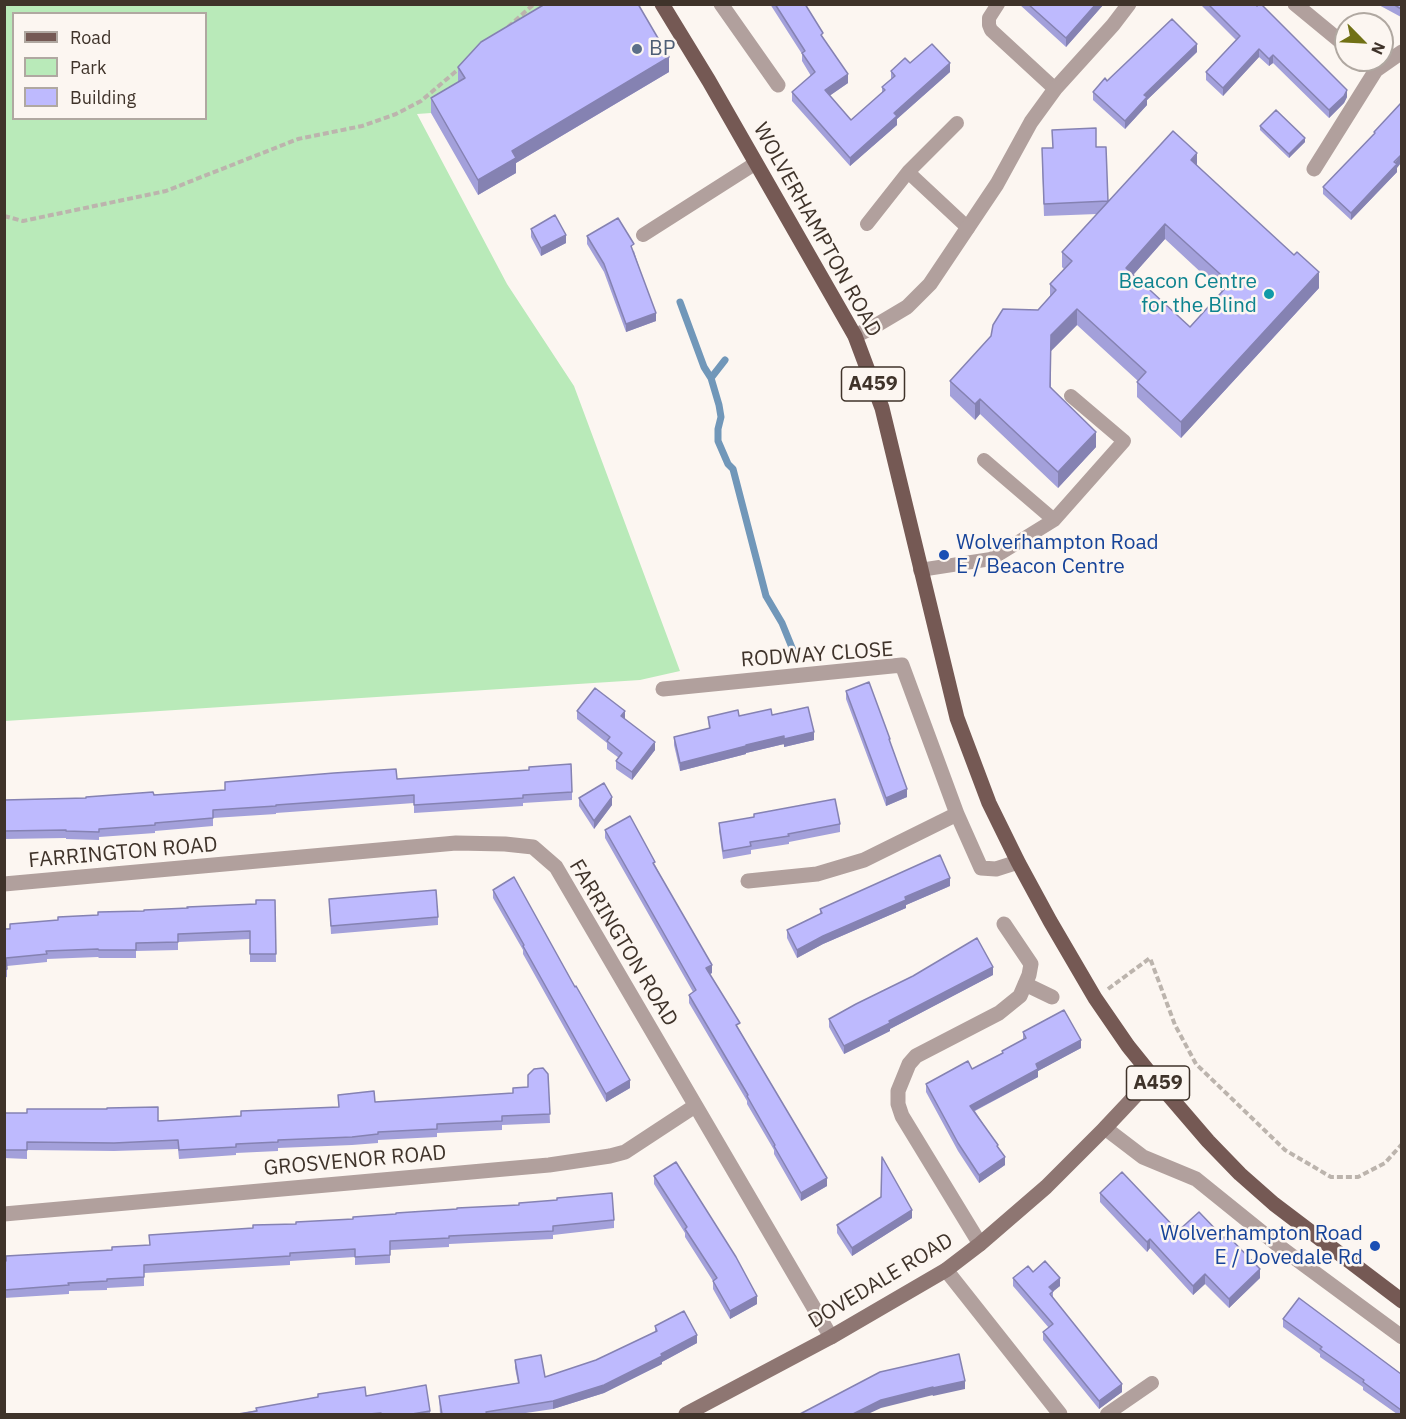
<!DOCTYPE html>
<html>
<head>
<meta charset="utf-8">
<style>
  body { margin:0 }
  #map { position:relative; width:1406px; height:1419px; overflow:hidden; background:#fcf6f1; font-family:"IBM Plex Sans",sans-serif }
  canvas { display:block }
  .frame { position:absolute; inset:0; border:6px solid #3f332a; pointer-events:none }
  .legend { position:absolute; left:12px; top:12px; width:195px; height:108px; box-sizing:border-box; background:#fcf6f1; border:2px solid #b0a8a1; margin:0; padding:8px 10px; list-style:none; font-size:18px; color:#3f332a }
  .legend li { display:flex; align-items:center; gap:12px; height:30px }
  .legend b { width:30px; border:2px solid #b0a8a1 }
  .north { position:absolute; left:1334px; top:12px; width:60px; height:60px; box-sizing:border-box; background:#fcf6f1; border:2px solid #b0a8a1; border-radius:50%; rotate:114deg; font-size:16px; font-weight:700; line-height:24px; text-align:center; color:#3f332a }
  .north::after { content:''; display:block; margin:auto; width:21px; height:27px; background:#717115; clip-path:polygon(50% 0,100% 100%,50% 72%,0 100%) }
</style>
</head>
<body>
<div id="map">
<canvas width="1406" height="1419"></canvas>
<div class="frame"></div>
<ul class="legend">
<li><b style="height:8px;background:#755954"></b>Road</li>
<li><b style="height:16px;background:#b9eab9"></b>Park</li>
<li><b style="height:16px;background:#bebafe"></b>Building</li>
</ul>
<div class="north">N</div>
</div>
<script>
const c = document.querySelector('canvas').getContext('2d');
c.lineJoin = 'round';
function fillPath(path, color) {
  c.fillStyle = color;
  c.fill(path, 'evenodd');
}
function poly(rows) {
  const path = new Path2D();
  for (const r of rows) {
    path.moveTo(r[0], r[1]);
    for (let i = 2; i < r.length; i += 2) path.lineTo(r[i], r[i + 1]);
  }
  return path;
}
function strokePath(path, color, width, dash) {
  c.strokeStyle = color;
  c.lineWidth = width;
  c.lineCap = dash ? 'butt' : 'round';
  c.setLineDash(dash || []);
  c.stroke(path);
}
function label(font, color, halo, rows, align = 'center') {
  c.font = font + ' "IBM Plex Sans",sans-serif';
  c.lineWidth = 5;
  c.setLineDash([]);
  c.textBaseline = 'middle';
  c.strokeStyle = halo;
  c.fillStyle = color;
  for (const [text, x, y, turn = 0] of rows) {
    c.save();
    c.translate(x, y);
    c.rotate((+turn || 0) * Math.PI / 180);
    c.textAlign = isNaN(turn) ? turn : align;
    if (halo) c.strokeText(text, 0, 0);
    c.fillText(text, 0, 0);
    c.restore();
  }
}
fillPath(poly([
  [5,5,553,5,465,93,431,113,417,114,507,284,574,386,680,671,640,680,5,721],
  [14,14,206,14,206,118,14,118]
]), '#b9eab9');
strokePath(poly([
  [680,302,704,367,711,378,719,405,721,417,718,429,718,441,728,464,733,469,766,596,782,623,793,650],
  [711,378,725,360]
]), '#7197b9', 7);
strokePath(poly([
  [508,27,534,4],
  [4,216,23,221,166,191,298,139,362,126,396,114,421,101,461,67],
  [1108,989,1150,958,1175,1025,1196,1064,1285,1150,1331,1177,1358,1177,1385,1163,1402,1144]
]), '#bcb4ad', 4, [6, 3]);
strokePath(poly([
  [998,4,989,18,989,25,991,30,1055,89],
  [908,172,957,123],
  [867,224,908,172,968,228],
  [643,235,756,163],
  [984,460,1054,520],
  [920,570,991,559,1054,520,1124,441,1071,396],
  [1107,1414,1152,1383]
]), '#b1a09d', 14);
strokePath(poly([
  [721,4,778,85],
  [1295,4,1346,46],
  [1364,60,1376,70],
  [1314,169,1376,70,1402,52],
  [855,336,875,326,907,307,930,284,997,184,1031,122,1055,89,1113,25,1129,4],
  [663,689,902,665,957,814,981,868,996,869,1018,862],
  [748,881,817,874,864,860,957,814],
  [4,884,456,843,505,844,533,847,556,867,831,1337],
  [1025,984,1052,997],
  [1105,1128,1143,1157,1196,1179,1284,1250,1402,1337],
  [4,1214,549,1165,610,1156,625,1152,695,1106],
  [980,1244,902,1116,898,1104,898,1091,909,1064,916,1056,999,1013,1020,996,1029,975,1031,964,1004,924],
  [946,1270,1060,1414]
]), '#b1a09d', 15);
strokePath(poly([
  [686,1414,831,1337,946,1270,980,1244,1046,1187,1105,1128,1153,1077]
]), '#8e7672', 15);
strokePath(poly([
  [662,4,709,81,855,336,882,408,957,718,989,803,1018,862,1050,921,1095,998,1128,1046,1153,1077,1208,1141,1240,1174,1274,1204,1402,1301]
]), '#755954', 15);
fillPath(poly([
  [770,4,805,4,848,83,829,96,851,120,882,93,882,87,891,79,891,71,910,63,950,72,897,119,897,125,850,166,792,101,792,92,811,76,802,61,802,54],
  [1019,4,1104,4,1066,47],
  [1200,4,1255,4,1347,97,1344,103,1329,118,1273,63,1269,66,1259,57,1223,96,1206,80,1206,72,1236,40],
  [1377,4,1401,4,1401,17],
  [1197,52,1147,100,1147,105,1125,129,1093,100,1093,92,1107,81],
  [458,67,669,72,516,163,516,173,478,195,431,113,431,98,458,82],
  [1260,126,1305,142,1289,158,1260,130],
  [1052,130,1108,201,1197,166,1319,288,1181,438,1137,397,1137,382,1138,381,1077,325,1051,351,1051,387,1096,447,1058,488,980,414,975,420,950,396,950,381,1038,310,1050,296,1050,284,1064,269,1062,267,1062,252,1097,214,1044,216,1042,160,1053,148],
  [1165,239,1222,292,1190,327,1133,275],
  [1374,132,1397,168,1397,172,1351,220,1323,194,1323,187,1374,134],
  [531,229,566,243,541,256,531,237],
  [587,236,634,251,656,321,626,332,604,272,587,244],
  [846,691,890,744,907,797,886,806,846,699],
  [577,711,625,719,655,750,632,780,616,769,616,761,619,758,607,749,607,743,577,719],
  [772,715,814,740,784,747,784,744,746,753,746,754,680,771,674,745,674,737,709,729,708,717],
  [397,779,572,792,572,800,523,803,523,806,414,813,414,803,276,813,276,814,213,818,213,826,155,831,155,833,99,837,99,840,66,839,66,838,4,839,4,800,86,798,154,795,225,790,225,782],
  [579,798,612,805,594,829,579,806],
  [719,823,840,824,840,832,789,842,789,844,751,850,751,854,723,859,719,831],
  [605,830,655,865,712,973,710,974,740,1031,827,1186,801,1201,774,1154,774,1150,747,1104,747,1101,689,1003,689,995,693,992,605,838],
  [950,886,906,905,906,908,823,944,797,958,787,938,787,930,820,914,820,909],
  [493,890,630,1088,606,1102,523,954,523,950,493,898],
  [329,899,438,917,438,925,331,934],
  [275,900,276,962,250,962,250,939,178,942,178,950,136,951,136,958,99,958,98,957,47,959,47,962,7,966,7,977,4,978,4,929,58,920,98,915,144,911,256,904],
  [993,975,890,1029,890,1031,844,1054,829,1027,829,1019],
  [1023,1032,1081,1048,1038,1071,1038,1077,975,1111,998,1147,1005,1165,979,1183,958,1151,926,1092,926,1084,972,1069,1002,1053,1002,1051,1023,1040],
  [548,1074,550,1123,502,1125,502,1130,437,1133,437,1137,378,1140,378,1143,352,1145,278,1148,278,1151,236,1153,236,1155,179,1159,178,1149,114,1151,27,1150,27,1159,4,1158,4,1113,158,1121,241,1116,339,1107,338,1095,375,1102,513,1093,528,1087],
  [654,1176,757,1304,730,1319,713,1289,713,1281,685,1237,685,1233,654,1184],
  [1100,1193,1178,1231,1224,1238,1260,1278,1229,1308,1205,1284,1193,1295,1150,1248,1147,1252,1100,1202],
  [912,1218,852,1256,837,1233,837,1225],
  [614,1220,614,1228,553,1235,553,1239,449,1244,449,1247,390,1250,390,1263,355,1265,355,1257,290,1261,290,1265,144,1273,144,1286,107,1288,107,1290,69,1291,69,1294,4,1298,4,1261,112,1250],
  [1033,1272,1060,1286,1053,1291,1053,1298,1122,1392,1099,1409,1043,1340,1043,1332,1049,1328,1013,1286,1013,1278],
  [1283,1319,1401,1374,1401,1414,1397,1414,1363,1390,1363,1387,1320,1357,1320,1354,1283,1327],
  [655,1326,697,1343,662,1362,662,1364,604,1393,553,1409,519,1414,440,1414,439,1396,518,1383,515,1368,515,1360,545,1377,596,1360,655,1332],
  [318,1394,366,1396,430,1411,430,1414,238,1414,318,1397]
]), '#a3a0da');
fillPath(poly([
  [1096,4,1104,4,1066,47,1066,38],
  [1197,44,1197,52,1147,100,1147,105,1125,129,1125,121,1144,95],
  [1259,49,1259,57,1223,96,1223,88],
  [1273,55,1273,63,1269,66,1269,59],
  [669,57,669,72,516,163,516,173,478,195,478,180,512,151],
  [950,63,950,72,897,119,897,125,850,166,850,158,894,113],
  [848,74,848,83,825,99,825,90],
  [1347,90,1347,97,1344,103,1329,118,1329,110],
  [1305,138,1305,142,1289,158,1289,154],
  [1197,153,1197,169,1191,160],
  [1401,155,1401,163,1397,168,1397,172,1351,220,1351,213],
  [1165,224,1165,239,1126,283,1126,268],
  [566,235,566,243,541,256,541,248],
  [1319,272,1319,288,1181,438,1181,422],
  [1077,309,1077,325,1051,351,1051,335],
  [656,313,656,321,626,332,626,324],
  [980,399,980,414,975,420,975,404],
  [1096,432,1096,447,1058,488,1058,472],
  [625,711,625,719,621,716],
  [814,732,814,740,784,747,784,739],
  [784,736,784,744,746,753,746,754,680,771,680,763,746,745],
  [655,742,655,750,632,780,632,772],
  [907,789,907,797,886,806,886,798],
  [612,797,612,805,594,829,594,821],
  [950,878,950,886,906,905,906,908,823,944,797,958,797,950,823,936,905,897],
  [712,965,712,973,706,976,706,968],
  [993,967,993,975,890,1029,890,1031,844,1054,844,1046,889,1021],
  [1081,1040,1081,1048,1038,1071,1038,1077,970,1113,970,1106,1036,1064],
  [630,1080,630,1088,606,1102,606,1094],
  [1005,1157,1005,1165,979,1183,979,1175],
  [827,1178,827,1186,801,1201,801,1193],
  [912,1210,912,1218,852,1256,852,1248],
  [1150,1239,1150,1248,1147,1252,1147,1242],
  [1260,1269,1260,1278,1229,1308,1229,1299],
  [1205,1274,1205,1284,1193,1295,1193,1286],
  [1060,1278,1060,1286,1049,1295,1049,1287],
  [757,1296,757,1304,730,1319,730,1311],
  [697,1335,697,1343,662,1362,662,1364,604,1393,553,1409,553,1401,661,1354],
  [965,1381,965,1389,933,1396,933,1388],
  [1122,1384,1122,1392,1099,1409,1099,1401],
  [933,1387,933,1395,881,1408,868,1414,853,1414,881,1400]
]), '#8582b2');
const building = poly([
  [545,4,638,4,669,57,512,151,516,158,478,180,431,98,465,78,458,67,481,42,545,4],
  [775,4,805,4,823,33,821,35,848,74,825,90,851,120,885,90,882,87,895,76,891,71,905,58,910,63,932,44,950,63,894,113,897,116,850,158,792,92,815,72,802,53,805,51,775,4],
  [1028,4,1096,4,1066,38,1028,4],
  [1208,4,1255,4,1257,6,1259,4,1261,4,1347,90,1344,96,1329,110,1273,55,1269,59,1259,49,1223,88,1206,72,1240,36,1208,4],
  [1393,4,1401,4,1401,9,1393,4],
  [1172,19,1197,44,1144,95,1147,97,1125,121,1093,92,1105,78,1107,81,1172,19],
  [1401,103,1401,155,1394,162,1397,164,1351,213,1323,187,1375,133,1374,132,1401,103],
  [1276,110,1305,138,1289,154,1260,126,1276,110],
  [1096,128,1096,147,1106,147,1108,201,1044,204,1042,148,1053,148,1052,130,1096,128],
  [1173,131,1197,153,1191,160,1294,255,1297,252,1319,272,1181,422,1137,382,1146,372,1077,309,1051,335,1050,387,1096,432,1058,472,980,399,975,404,950,381,991,336,993,325,1003,309,1038,310,1056,290,1050,284,1072,261,1062,252,1173,131],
  [1165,224,1230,283,1190,327,1126,268,1165,224],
  [555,215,566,235,541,248,531,229,555,215],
  [618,218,634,244,631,246,656,313,626,324,604,264,587,236,618,218],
  [869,682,890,739,889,739,907,789,886,798,846,691,869,682],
  [595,688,625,711,621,716,655,742,632,772,616,761,622,753,607,741,610,737,577,711,595,688],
  [808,707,814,732,784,739,784,736,746,745,746,746,680,763,674,737,710,728,708,717,738,710,739,716,771,709,772,715,808,707],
  [571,764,572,792,523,795,523,798,414,805,414,795,276,805,276,806,213,810,213,818,155,823,155,825,99,829,99,832,66,831,66,830,4,831,4,800,86,798,86,797,153,792,154,795,225,790,225,782,334,773,396,769,397,779,529,770,529,767,571,764],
  [604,783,612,797,594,821,579,798,604,783],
  [835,799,840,824,788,834,789,836,750,842,751,846,723,851,719,823,754,817,754,814,835,799],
  [630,816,655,862,653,863,712,965,706,968,740,1023,736,1025,827,1178,801,1193,774,1146,775,1145,747,1096,748,1095,689,995,696,990,605,830,630,816],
  [940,855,950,878,905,897,906,900,823,936,797,950,787,930,822,913,820,909,940,855],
  [514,877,575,987,576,986,630,1080,606,1094,523,946,524,945,493,890,514,877],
  [436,890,438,917,331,926,329,899,436,890],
  [256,900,275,900,276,954,250,954,250,931,178,934,178,942,136,943,136,950,99,950,98,949,46,951,47,954,6,958,7,969,4,970,4,929,10,929,10,924,58,920,58,917,98,915,98,912,144,911,144,910,188,908,187,907,256,904,256,900],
  [977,938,993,967,889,1021,890,1023,844,1046,829,1019,856,1004,913,976,977,938],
  [1064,1010,1081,1040,1036,1064,1038,1069,970,1106,998,1145,997,1146,1005,1157,979,1175,958,1143,926,1084,968,1061,972,1069,1003,1053,1002,1051,1026,1038,1023,1032,1064,1010],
  [543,1068,548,1074,550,1114,502,1116,502,1121,437,1124,437,1129,378,1132,378,1134,352,1137,278,1140,278,1142,236,1144,236,1147,179,1150,178,1140,114,1143,27,1142,27,1150,4,1150,4,1113,27,1113,27,1109,107,1109,107,1108,158,1107,158,1121,241,1116,241,1111,339,1107,338,1095,374,1091,375,1102,513,1093,513,1088,528,1087,528,1075,534,1069,543,1068],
  [882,1157,912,1210,852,1248,837,1225,881,1197,882,1157],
  [676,1162,736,1257,757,1296,730,1311,713,1281,717,1278,685,1229,687,1227,654,1176,676,1162],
  [1122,1172,1178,1231,1199,1212,1224,1238,1227,1235,1260,1269,1229,1299,1205,1274,1193,1286,1150,1239,1147,1242,1100,1193,1122,1172],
  [612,1193,614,1220,553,1226,553,1231,449,1236,449,1238,390,1241,390,1255,355,1257,355,1249,290,1253,290,1256,144,1265,144,1277,107,1279,107,1281,68,1283,69,1285,4,1290,4,1261,6,1261,6,1256,112,1250,112,1247,150,1245,149,1235,253,1228,253,1225,296,1224,296,1222,353,1219,353,1217,396,1214,396,1213,457,1209,457,1208,519,1205,519,1203,557,1200,557,1198,612,1193],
  [1045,1261,1060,1278,1049,1287,1053,1291,1050,1294,1122,1384,1099,1401,1043,1332,1053,1324,1013,1278,1028,1266,1033,1272,1045,1261],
  [1299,1298,1401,1374,1401,1410,1363,1382,1364,1380,1320,1349,1322,1347,1283,1319,1299,1298],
  [684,1311,697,1335,661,1354,662,1356,604,1385,553,1401,486,1412,487,1414,442,1414,439,1396,519,1383,515,1360,541,1355,545,1377,596,1360,657,1331,655,1326,684,1311],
  [959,1354,965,1381,933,1388,933,1387,881,1400,853,1414,800,1414,880,1372,959,1354],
  [426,1385,430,1411,412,1414,381,1414,381,1413,369,1414,238,1414,257,1411,256,1408,318,1397,318,1394,365,1387,366,1396,426,1385]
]);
fillPath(building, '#bebafe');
strokePath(building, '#8582b2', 1.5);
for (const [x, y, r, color] of [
  [637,49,6,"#5c6f8a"],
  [1269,294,6,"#0f9aa8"],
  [944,555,6,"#1a4fb4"],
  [1375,1246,6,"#1a4fb4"]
]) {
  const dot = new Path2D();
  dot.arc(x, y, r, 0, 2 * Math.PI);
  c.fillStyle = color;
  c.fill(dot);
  strokePath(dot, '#fcf6f1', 2);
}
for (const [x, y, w] of [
  [873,384,63],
  [1158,1083,63]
]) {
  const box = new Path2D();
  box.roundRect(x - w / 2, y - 17, w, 34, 4.5);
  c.fillStyle = '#fcf6f1';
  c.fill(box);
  strokePath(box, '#3f332a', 1.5);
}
label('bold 20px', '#3f332a', null, [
  ["A459",873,384],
  ["A459",1158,1083]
]);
label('21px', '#4e5e75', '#fcf6f1', [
  ["BP",649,49]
], 'left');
label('21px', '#3f332a', '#fcf6f1', [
  ["WOLVERHAMPTON ROAD",817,230,61],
  ["RODWAY CLOSE",817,655,-4],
  ["FARRINGTON ROAD",123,853,-5],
  ["FARRINGTON ROAD",623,943,59],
  ["GROSVENOR ROAD",355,1161,-5],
  ["DOVEDALE ROAD",881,1281,-31]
]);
label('21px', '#0d838f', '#fcf6f1', [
  ["Beacon Centre",1257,282],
  ["for the Blind",1257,306]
], 'right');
label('21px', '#164399', '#fcf6f1', [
  ["Wolverhampton Road",956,543],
  ["E / Beacon Centre",956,567],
  ["Wolverhampton Road",1363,1234,"right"],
  ["E / Dovedale Rd",1363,1258,"right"]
], 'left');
</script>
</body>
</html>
